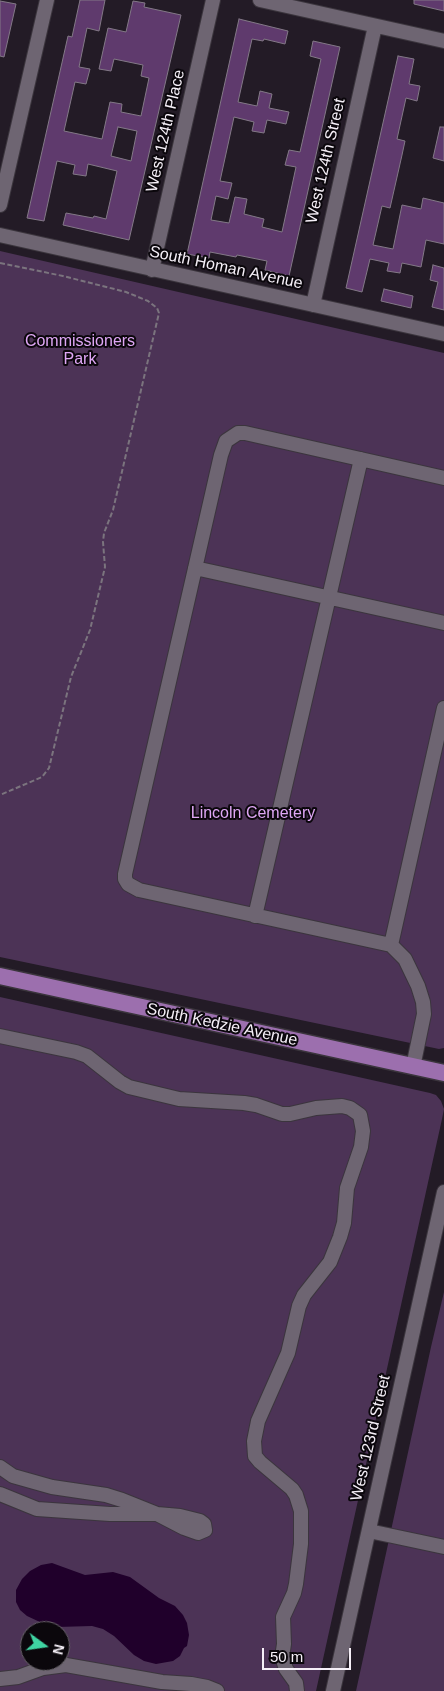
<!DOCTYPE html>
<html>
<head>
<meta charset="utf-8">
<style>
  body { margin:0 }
  #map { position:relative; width:444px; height:1691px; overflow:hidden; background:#231b26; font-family:Arial,sans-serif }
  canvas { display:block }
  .north { position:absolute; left:20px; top:1621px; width:50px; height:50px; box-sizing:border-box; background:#0b070c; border:1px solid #69646a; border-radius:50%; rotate:104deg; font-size:14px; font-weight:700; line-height:20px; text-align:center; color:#f5eff7 }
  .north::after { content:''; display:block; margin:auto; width:18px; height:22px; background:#3fd4a2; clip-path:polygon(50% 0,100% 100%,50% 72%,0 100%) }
  .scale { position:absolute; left:262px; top:1648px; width:89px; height:22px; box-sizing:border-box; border:2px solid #f5eff7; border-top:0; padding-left:6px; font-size:15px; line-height:18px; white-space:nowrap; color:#f5eff7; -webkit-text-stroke:4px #0b070c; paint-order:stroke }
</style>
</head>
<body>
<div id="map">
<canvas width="444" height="1691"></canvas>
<div class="north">N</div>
<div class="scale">50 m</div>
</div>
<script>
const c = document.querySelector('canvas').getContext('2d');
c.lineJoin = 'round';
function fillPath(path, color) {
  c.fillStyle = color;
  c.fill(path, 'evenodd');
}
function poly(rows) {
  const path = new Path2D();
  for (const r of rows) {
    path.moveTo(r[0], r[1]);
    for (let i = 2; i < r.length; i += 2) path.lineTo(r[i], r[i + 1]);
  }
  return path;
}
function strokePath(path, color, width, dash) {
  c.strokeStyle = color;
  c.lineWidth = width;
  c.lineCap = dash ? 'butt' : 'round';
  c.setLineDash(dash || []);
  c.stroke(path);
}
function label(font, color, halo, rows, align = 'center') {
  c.font = font + ' Arial,sans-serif';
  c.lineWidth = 4;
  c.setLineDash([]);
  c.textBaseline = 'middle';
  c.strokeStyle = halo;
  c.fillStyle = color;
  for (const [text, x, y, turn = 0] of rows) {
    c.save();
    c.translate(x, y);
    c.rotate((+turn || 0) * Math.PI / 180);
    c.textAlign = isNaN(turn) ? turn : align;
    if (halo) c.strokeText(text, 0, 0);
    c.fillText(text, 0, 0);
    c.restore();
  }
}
fillPath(poly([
  [0,251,444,353,444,1048,439,1049,0,957],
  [0,997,430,1093,436,1095,441,1101,444,1109,442,1119,316,1691,0,1691],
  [30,1631,60,1631,60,1661,30,1661],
  [444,1292,444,1691,356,1691,431,1347]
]), '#4c3356');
fillPath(poly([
  [52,1563,85,1575,113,1572,130,1577,159,1598,175,1606,183,1615,187,1623,189,1635,187,1646,184,1648,180,1656,173,1661,156,1664,144,1661,134,1655,114,1636,103,1629,92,1626,57,1627,42,1623,27,1616,20,1610,16,1602,16,1590,22,1579,30,1571,41,1565]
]), '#20002b');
const building = poly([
  [80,0,105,0,99,31,87,28,79,67,90,69,86,84,75,82,64,131,102,139,110,102,122,104,121,112,141,116,149,78,141,76,143,65,114,59,111,71,99,69,108,28,126,32,133,1,145,3,144,7,181,15,129,240,63,225,66,213,93,218,94,216,106,219,117,171,88,164,86,176,73,174,75,165,57,161,44,221,27,218,68,36,72,37,80,0],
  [118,127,137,131,131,161,111,156,118,127],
  [414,0,444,0,444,11,414,4,414,0],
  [0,1,16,4,4,57,0,56,0,1],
  [239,19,288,31,285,44,264,39,263,41,252,39,238,102,257,106,260,91,272,94,269,108,289,112,286,124,267,120,264,133,252,131,254,122,234,117,220,181,232,183,228,199,216,196,211,220,229,223,235,197,247,199,244,214,264,219,262,227,282,232,296,167,285,165,289,150,300,152,321,59,310,56,313,41,340,47,289,276,265,270,267,261,237,255,236,257,210,252,209,258,187,254,239,19],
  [398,56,414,59,409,84,420,86,417,101,406,98,397,139,405,141,402,155,390,208,382,206,373,245,393,249,402,205,421,209,423,198,444,203,444,244,426,240,421,267,402,263,400,273,387,271,389,263,370,259,362,292,346,288,398,56],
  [440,127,444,127,444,161,433,158,440,127],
  [433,265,444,268,444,310,432,307,438,282,430,280,433,265],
  [384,289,413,296,411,308,381,301,384,289]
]);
fillPath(building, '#5f3a6d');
strokePath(building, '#837987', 1);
const minor = poly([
  [260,0,444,41],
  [0,205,47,0],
  [0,235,444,334],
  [152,270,213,0],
  [313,305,375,26],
  [195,568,444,623],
  [255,916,361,459],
  [391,945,444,708],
  [0,1036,76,1052,87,1056,120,1082,129,1087,179,1099,244,1103,256,1105,282,1114,290,1114,316,1108,342,1106,350,1108,360,1115,363,1131,361,1147,347,1188,344,1223,340,1237,330,1262,304,1295,299,1306,288,1353,258,1421,254,1441,255,1456,260,1462,292,1489,296,1495,301,1511,301,1544,296,1584,294,1593,283,1617,284,1644,282,1657,286,1669,296,1683,297,1691],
  [413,1067,424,1014,423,1002,418,986,405,959,391,945,139,890,128,884,125,879,125,874,221,455,226,441,238,433,245,433,444,478],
  [0,1467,13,1476,52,1487,106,1495,122,1500,157,1514,184,1528,198,1533,205,1530,204,1524,200,1521,180,1516,157,1514,110,1514,37,1509,0,1494],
  [369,1531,444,1547],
  [0,1679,18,1677,43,1668,66,1665,162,1682,191,1684,207,1687,217,1691],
  [333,1691,444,1192]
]);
const major = poly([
  [0,976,444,1073]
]);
strokePath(minor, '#3b353d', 16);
strokePath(major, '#3b353d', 19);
strokePath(poly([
  [0,263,63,276,126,292,148,301,157,308,159,313,113,510,104,533,103,542,105,567,90,630,71,677,49,768,42,777,0,795]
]), '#7b747e', 2, [5, 2.5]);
strokePath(minor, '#6e6572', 14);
strokePath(major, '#9c6fae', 16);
label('16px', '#f5eff7', '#0b070c', [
  ["West 124th Place",166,131,-77],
  ["West 124th Street",326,161,-77],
  ["South Homan Avenue",226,268,12],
  ["South Kedzie Avenue",222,1025,12],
  ["West 123rd Street",371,1438,-77]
]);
label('16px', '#dfa7f5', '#0b070c', [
  ["Commissioners",80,342],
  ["Park",80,360],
  ["Lincoln Cemetery",253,814]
]);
</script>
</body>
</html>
